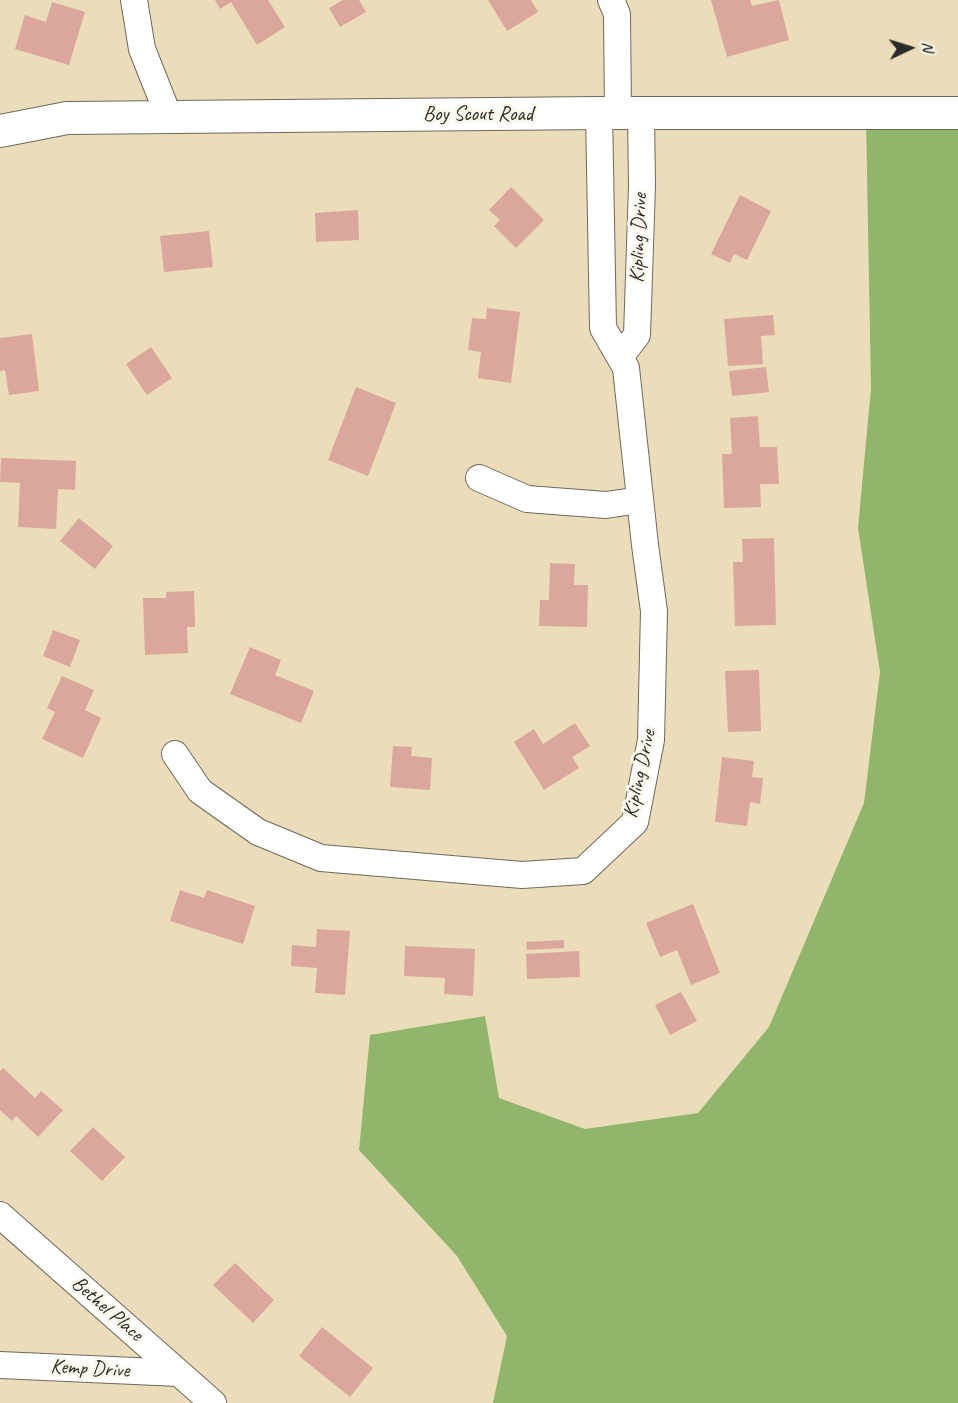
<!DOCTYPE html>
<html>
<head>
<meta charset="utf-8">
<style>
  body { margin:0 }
  #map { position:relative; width:958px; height:1403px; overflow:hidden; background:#ebddb9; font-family:Caveat,sans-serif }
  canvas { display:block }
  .north { position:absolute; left:880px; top:18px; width:60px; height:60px; -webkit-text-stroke:4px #fbf7ec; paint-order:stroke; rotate:86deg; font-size:16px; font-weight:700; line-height:24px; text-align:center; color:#2b2b2b }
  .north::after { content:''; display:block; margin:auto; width:21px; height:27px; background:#2b2b2b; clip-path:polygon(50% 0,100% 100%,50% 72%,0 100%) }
</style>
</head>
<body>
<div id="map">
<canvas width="958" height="1403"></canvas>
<div class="north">N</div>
</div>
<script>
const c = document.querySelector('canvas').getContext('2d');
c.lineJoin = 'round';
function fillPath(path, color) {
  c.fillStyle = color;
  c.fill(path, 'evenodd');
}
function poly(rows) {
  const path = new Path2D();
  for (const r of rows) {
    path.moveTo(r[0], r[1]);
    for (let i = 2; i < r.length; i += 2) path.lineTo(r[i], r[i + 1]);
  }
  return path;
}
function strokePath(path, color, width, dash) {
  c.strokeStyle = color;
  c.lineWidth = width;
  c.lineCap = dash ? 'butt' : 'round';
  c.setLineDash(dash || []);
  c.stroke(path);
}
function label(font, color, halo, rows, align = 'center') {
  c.font = font + ' Caveat,sans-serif';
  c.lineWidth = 6;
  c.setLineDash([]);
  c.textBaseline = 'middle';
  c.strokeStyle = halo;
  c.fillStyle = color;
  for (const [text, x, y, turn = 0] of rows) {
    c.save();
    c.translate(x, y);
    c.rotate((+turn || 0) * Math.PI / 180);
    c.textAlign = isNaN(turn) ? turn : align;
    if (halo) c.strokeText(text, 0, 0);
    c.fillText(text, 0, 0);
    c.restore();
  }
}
fillPath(poly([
  [866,117,958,123,958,1403,493,1403,507,1336,457,1256,359,1150,370,1035,485,1016,499,1098,585,1129,698,1113,769,1027,864,803,880,672,858,528,871,388]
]), '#90b66b');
fillPath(poly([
  [215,0,268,0,285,27,257,45,231,2,220,9],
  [343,0,359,0,366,12,340,27,329,8],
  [488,0,531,0,538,12,507,31],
  [711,0,750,0,752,6,779,0,789,40,727,57],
  [52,2,85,12,69,65,15,49,25,15,46,22],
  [511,187,544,220,516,248,494,226,500,220,489,210],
  [740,195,771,211,747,260,734,254,730,263,711,254],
  [358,210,359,240,316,242,315,213],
  [209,231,213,267,164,272,160,236],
  [487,308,520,312,511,383,478,378,481,352,468,350,472,318,486,319],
  [773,315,775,335,761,336,763,364,728,366,724,319],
  [32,334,39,391,9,395,5,370,0,371,0,338],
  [151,347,172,378,147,395,126,364],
  [766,367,769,392,732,396,729,371],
  [356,387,396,403,368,476,328,460],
  [758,416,760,447,777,447,779,484,760,484,761,507,724,508,722,454,732,454,730,418],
  [1,458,76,461,75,490,58,489,56,529,18,527,20,483,0,482],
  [79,518,113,546,95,569,60,541],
  [774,538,776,625,735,626,733,562,743,562,742,539],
  [550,563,575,564,574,585,588,585,587,627,539,626,540,600,549,600],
  [194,591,195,627,187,627,188,653,145,655,143,598,166,598,166,592],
  [53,630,80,640,70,667,43,656],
  [250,647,281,660,275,675,314,691,301,723,230,694],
  [759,670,761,731,728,732,725,671],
  [62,676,94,690,85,710,101,718,83,758,42,739,55,712,47,708],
  [575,723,590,746,572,757,579,768,544,790,514,742,534,729,543,744],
  [393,746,412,747,411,756,432,758,430,790,390,787],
  [722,757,754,761,752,777,763,778,760,804,750,802,747,826,715,822],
  [180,890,204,898,207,890,255,906,243,944,170,921],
  [693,904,720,973,691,985,677,950,660,957,646,923],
  [317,929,350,931,345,995,315,993,317,968,291,966,292,945,316,947],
  [564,940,564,948,527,950,526,942],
  [405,946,475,949,473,996,444,994,445,978,404,976],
  [579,951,580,977,527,979,526,954],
  [681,992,697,1021,670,1035,655,1005],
  [3,1068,35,1098,41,1091,63,1110,38,1137,16,1116,12,1121,0,1110,0,1071],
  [93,1127,125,1157,102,1181,70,1151],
  [235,1263,274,1300,253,1323,213,1285],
  [322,1327,373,1368,350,1397,299,1356]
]), '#dba79c');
const minor = poly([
  [134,0,142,49,169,117],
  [611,0,617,14,618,113],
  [620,357,637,335,642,186,641,114],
  [479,478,527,499,606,505,640,500],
  [175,754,200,791,258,832,321,858,522,875,583,871,635,822,651,740,654,611,645,545,626,368,603,328,599,113],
  [0,1215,213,1403],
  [0,1365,179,1373]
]);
const tertiary = poly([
  [0,131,67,118,599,113,958,113]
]);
strokePath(minor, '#6e695d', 28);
strokePath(tertiary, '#6e695d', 34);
strokePath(minor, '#fff', 26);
strokePath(tertiary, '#fff', 32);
label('21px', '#2b2b2b', '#fbf7ec', [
  ["Boy Scout Road",478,114],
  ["Kipling Drive",639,238,-88],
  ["Kipling Drive",640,774,-78],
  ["Bethel Place",107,1309,41],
  ["Kemp Drive",90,1369,3]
]);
</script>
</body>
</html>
